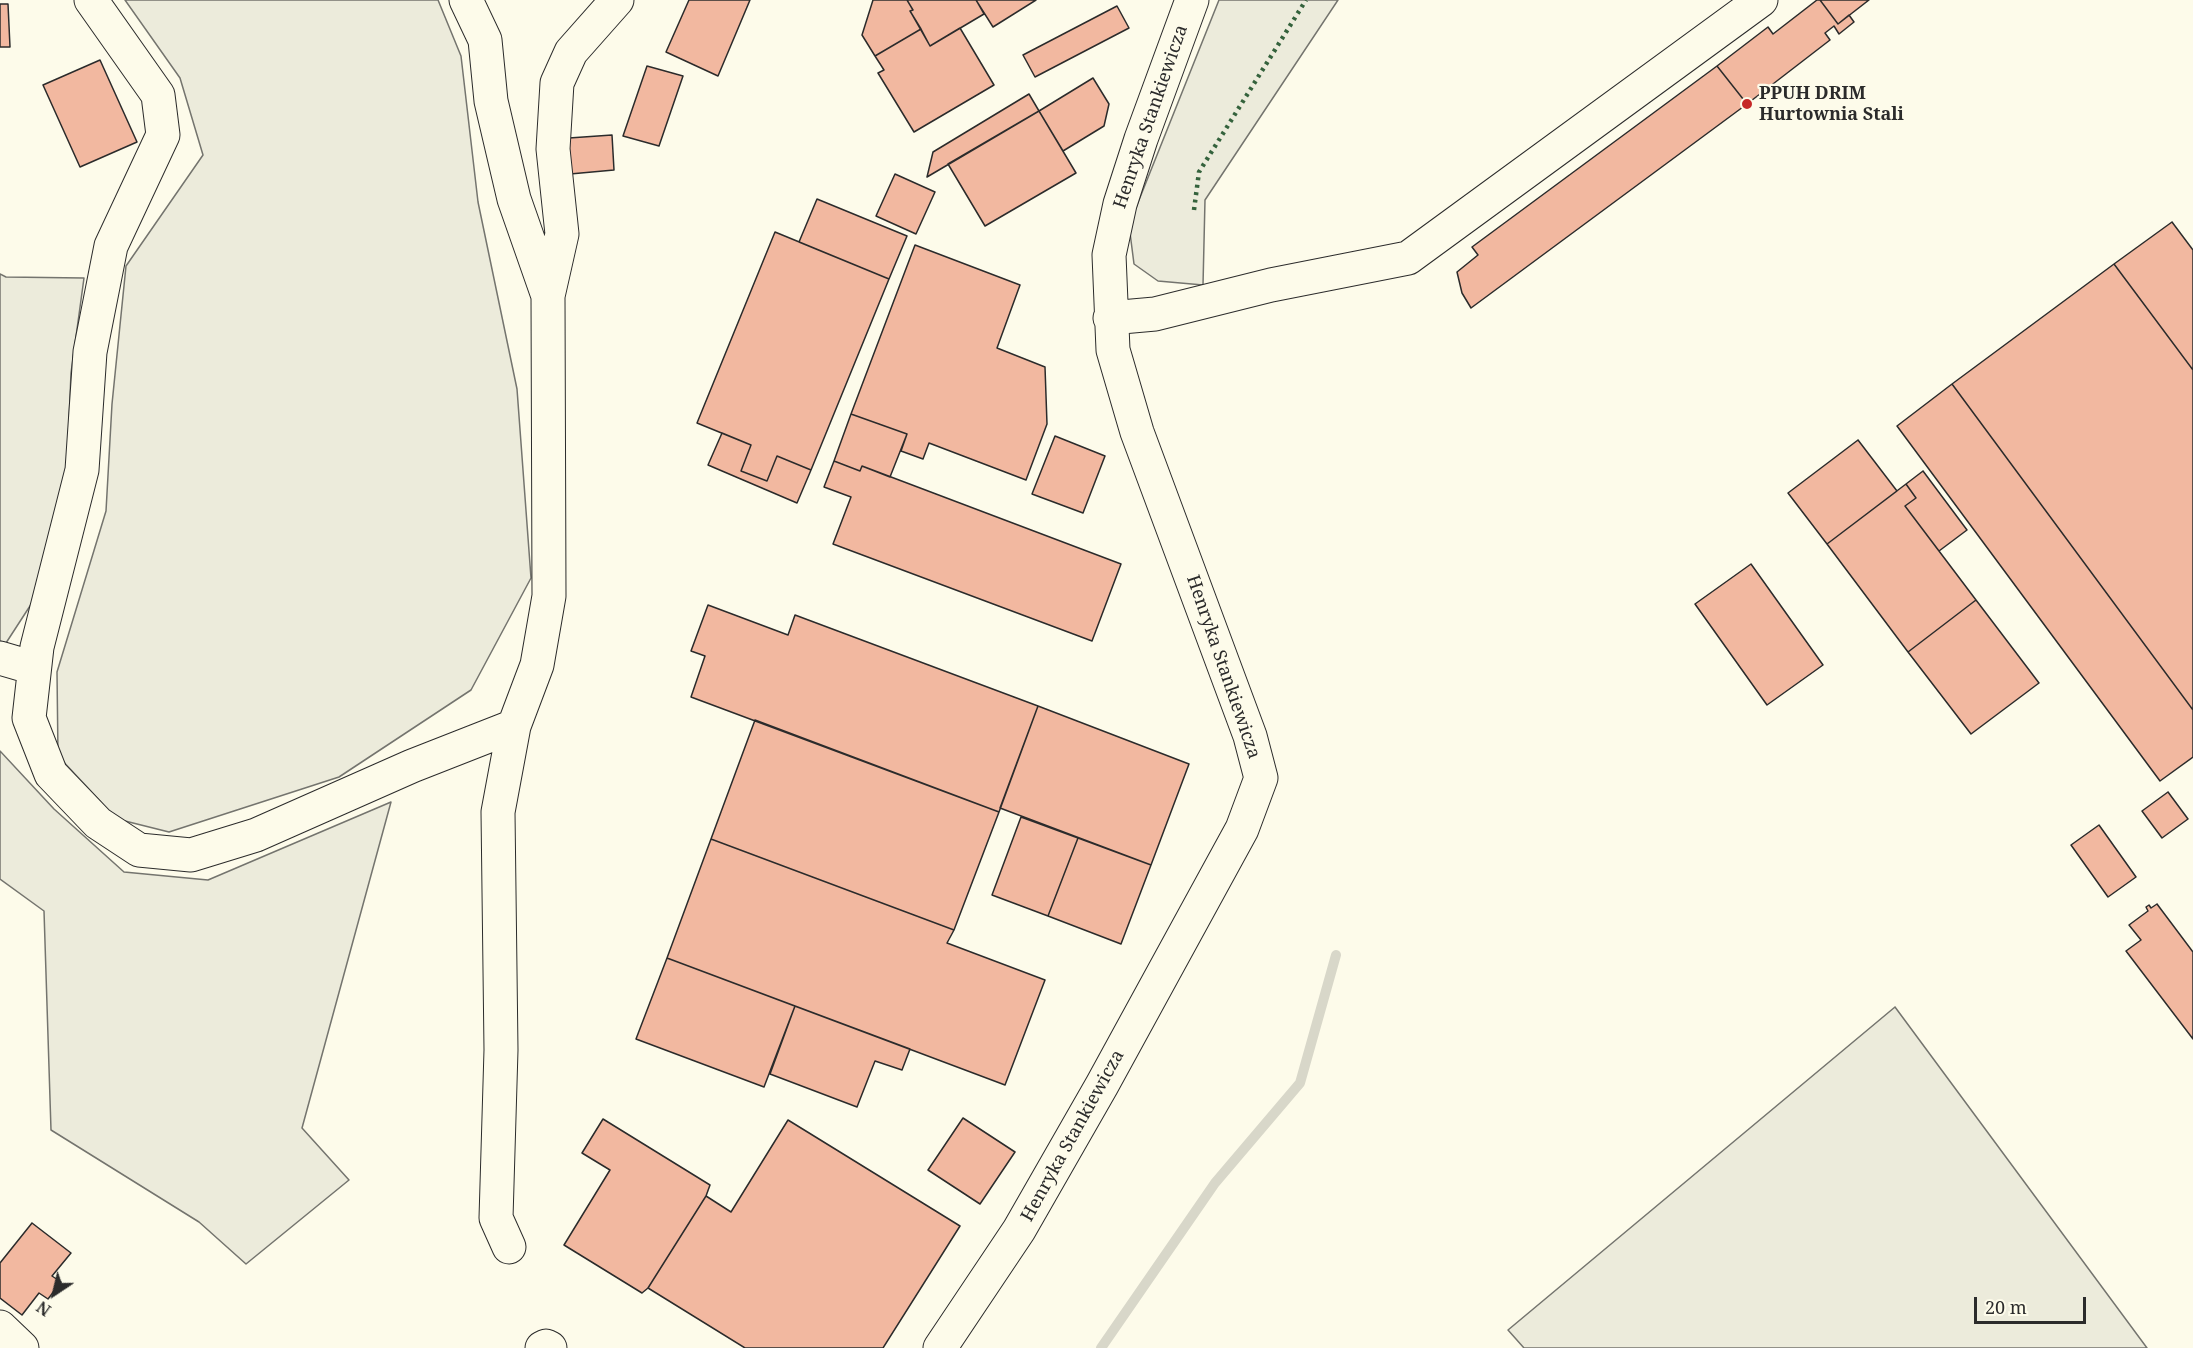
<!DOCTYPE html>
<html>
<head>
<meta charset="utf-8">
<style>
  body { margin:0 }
  #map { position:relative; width:2193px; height:1348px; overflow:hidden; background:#fdfbea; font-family:"Noto Serif",serif }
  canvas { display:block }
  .north { position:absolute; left:24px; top:1264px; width:60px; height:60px; -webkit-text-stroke:4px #fdfbea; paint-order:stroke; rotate:215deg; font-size:16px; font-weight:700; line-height:24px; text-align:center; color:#2b2b2b }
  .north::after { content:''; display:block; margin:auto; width:21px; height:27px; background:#2b2b2b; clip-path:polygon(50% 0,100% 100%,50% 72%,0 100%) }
  .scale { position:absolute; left:1974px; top:1297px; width:112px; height:27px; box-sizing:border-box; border:3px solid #2b2b2b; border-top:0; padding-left:8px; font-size:18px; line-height:21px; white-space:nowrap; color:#2b2b2b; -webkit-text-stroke:4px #fdfbea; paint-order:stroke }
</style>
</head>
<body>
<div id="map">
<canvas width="2193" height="1348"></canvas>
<div class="north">N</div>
<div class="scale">20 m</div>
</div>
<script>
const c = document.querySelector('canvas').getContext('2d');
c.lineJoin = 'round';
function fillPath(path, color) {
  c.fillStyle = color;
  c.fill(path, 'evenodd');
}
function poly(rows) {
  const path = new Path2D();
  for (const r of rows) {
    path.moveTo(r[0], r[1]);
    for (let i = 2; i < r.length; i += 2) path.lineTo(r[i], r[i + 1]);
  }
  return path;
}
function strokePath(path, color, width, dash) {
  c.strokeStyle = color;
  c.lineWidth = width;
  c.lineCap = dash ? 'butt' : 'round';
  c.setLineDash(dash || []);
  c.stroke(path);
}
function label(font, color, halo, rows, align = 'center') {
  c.font = font + ' "Noto Serif",serif';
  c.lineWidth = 4.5;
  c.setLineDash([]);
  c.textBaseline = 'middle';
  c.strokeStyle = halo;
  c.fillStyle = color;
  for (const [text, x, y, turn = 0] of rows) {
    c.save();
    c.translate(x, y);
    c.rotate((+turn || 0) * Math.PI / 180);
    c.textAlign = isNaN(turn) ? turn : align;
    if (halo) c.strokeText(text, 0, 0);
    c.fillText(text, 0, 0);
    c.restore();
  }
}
const green = poly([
  [125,0,438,0,461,56,478,202,517,389,531,578,471,690,339,777,169,832,117,819,58,756,57,672,106,511,112,404,126,266,203,155,180,78,125,0],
  [1219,0,1338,0,1205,200,1203,285,1158,281,1134,264,1129,225,1219,0],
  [0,274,6,277,84,278,71,373,67,469,41,589,6,643,0,641,0,274],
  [0,751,54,809,124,872,208,880,391,802,302,1128,349,1180,246,1264,199,1222,51,1130,44,911,0,879,0,751],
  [1895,1007,2147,1348,1524,1348,1508,1330,1895,1007]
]);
fillPath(green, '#ecebdb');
strokePath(green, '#74746e', 1.5);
strokePath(poly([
  [1101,1348,1215,1183,1300,1083,1336,955]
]), '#d8d7c9', 10);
const building = poly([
  [689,0,750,0,718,76,666,52,689,0],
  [873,0,907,0,913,10,910,11,921,29,875,56,862,35,873,0],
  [907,0,976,0,984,14,930,46,910,11,913,10,907,0],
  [976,0,1036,0,993,27,976,0],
  [1817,0,1820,0,1838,24,1849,15,1854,22,1839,34,1834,26,1825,33,1830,40,1747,104,1717,66,1768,27,1773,34,1817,0],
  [1820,0,1869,0,1838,24,1820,0],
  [0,4,8,4,10,47,0,47,0,4],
  [1117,6,1129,28,1035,77,1023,55,1117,6],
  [960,28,994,85,914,132,878,73,884,70,875,56,921,29,930,46,960,28],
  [100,60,137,142,80,167,43,85,100,60],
  [647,66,683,76,659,146,623,136,647,66],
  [1717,66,1747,104,1471,308,1462,293,1457,272,1478,255,1472,247,1717,66],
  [1093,78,1109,104,1104,126,1063,151,1039,111,1093,78],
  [1029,94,1039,111,927,177,933,152,1029,94],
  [1039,111,1076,173,985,226,948,164,1039,111],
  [612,135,614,170,570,174,569,138,612,135],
  [895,174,935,192,916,234,876,216,895,174],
  [817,199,907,236,889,279,799,242,817,199],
  [2172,222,2193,250,2193,370,2114,264,2172,222],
  [775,232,889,279,811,470,777,456,767,481,741,471,751,445,697,423,775,232],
  [915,245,1020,285,997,348,1045,367,1047,424,1026,480,929,443,923,459,901,451,907,434,851,414,915,245],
  [2114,264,2193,370,2193,710,1952,384,2114,264],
  [1952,384,2193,710,2193,757,2160,781,1897,426,1952,384],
  [851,414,907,434,890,477,862,466,860,471,834,461,851,414],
  [722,433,751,445,741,471,767,481,777,456,811,470,797,503,708,465,722,433],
  [1055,436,1105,456,1083,513,1032,494,1055,436],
  [1858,440,1897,491,1827,544,1788,493,1858,440],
  [834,461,860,471,862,466,1121,564,1092,641,833,544,851,497,824,487,834,461],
  [1923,471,1967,530,1939,551,1905,506,1916,498,1906,484,1923,471],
  [1906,484,1916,498,1905,506,1976,600,1908,652,1827,544,1906,484],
  [1751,564,1823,665,1767,705,1695,604,1751,564],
  [1976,600,2039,683,1971,734,1908,652,1976,600],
  [708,605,788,635,795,615,1038,706,999,812,691,697,705,656,691,651,708,605],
  [1038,706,1189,764,1151,865,1000,808,1038,706],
  [755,720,999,812,954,930,711,839,755,720],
  [2168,792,2188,819,2162,838,2142,811,2168,792],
  [1021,817,1078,838,1048,916,992,895,1021,817],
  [2099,825,2136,877,2108,897,2071,845,2099,825],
  [1078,838,1151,865,1121,944,1048,916,1078,838],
  [711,839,954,930,947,943,1045,980,1005,1085,667,958,711,839],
  [2157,904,2193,952,2193,1039,2126,951,2141,940,2129,925,2148,911,2146,907,2149,905,2151,908,2157,904],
  [667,958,795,1006,764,1087,636,1039,667,958],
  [795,1006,910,1049,902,1070,875,1061,857,1107,770,1074,795,1006],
  [963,1118,1015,1152,980,1204,928,1170,963,1118],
  [603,1119,710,1185,706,1196,648,1288,642,1293,564,1245,610,1170,582,1153,603,1119],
  [788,1120,960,1226,883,1348,745,1348,648,1288,706,1196,731,1212,788,1120],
  [32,1223,71,1253,52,1276,61,1282,48,1299,39,1293,22,1315,0,1298,0,1263,32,1223]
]);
fillPath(building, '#f2b8a0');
strokePath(building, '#2b2b2b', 1.5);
const minor = poly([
  [91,0,158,95,163,135,111,246,90,352,82,470,37,647,29,718,51,774,98,823,139,850,191,855,256,835,412,766,514,726],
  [466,0,485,40,491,101,514,199,548,296,549,596,537,665,514,726,498,812,501,1050,496,1218,509,1247],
  [548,296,562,234,553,149,557,83,571,52,617,0],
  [1110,318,1155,314,1271,285,1408,258,1761,0],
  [0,658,34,668],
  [0,1327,22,1348],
  [542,1348,546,1346,550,1348],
  [940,1348,1019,1230,1102,1085,1242,829,1261,778,1250,736,1137,432,1113,350,1109,255,1120,204,1141,139,1192,0]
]);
strokePath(minor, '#2b2b2b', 35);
strokePath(minor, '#fdfbea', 33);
strokePath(poly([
  [1194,210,1199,172,1306,0]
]), '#34623c', 4.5, [3, 4.5]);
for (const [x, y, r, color] of [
  [1747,104,6,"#c62828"]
]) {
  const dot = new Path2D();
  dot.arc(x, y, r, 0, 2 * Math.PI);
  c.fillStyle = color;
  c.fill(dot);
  strokePath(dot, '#fdfbea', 2);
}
label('bold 18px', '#2b2b2b', '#fdfbea', [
  ["PPUH DRIM",1759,94],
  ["Hurtownia Stali",1759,115]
], 'left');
label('18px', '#2b2b2b', '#fdfbea', [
  ["Henryka Stankiewicza",1151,117,-71],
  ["Henryka Stankiewicza",1223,667,71],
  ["Henryka Stankiewicza",1073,1136,-61]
]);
</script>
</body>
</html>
